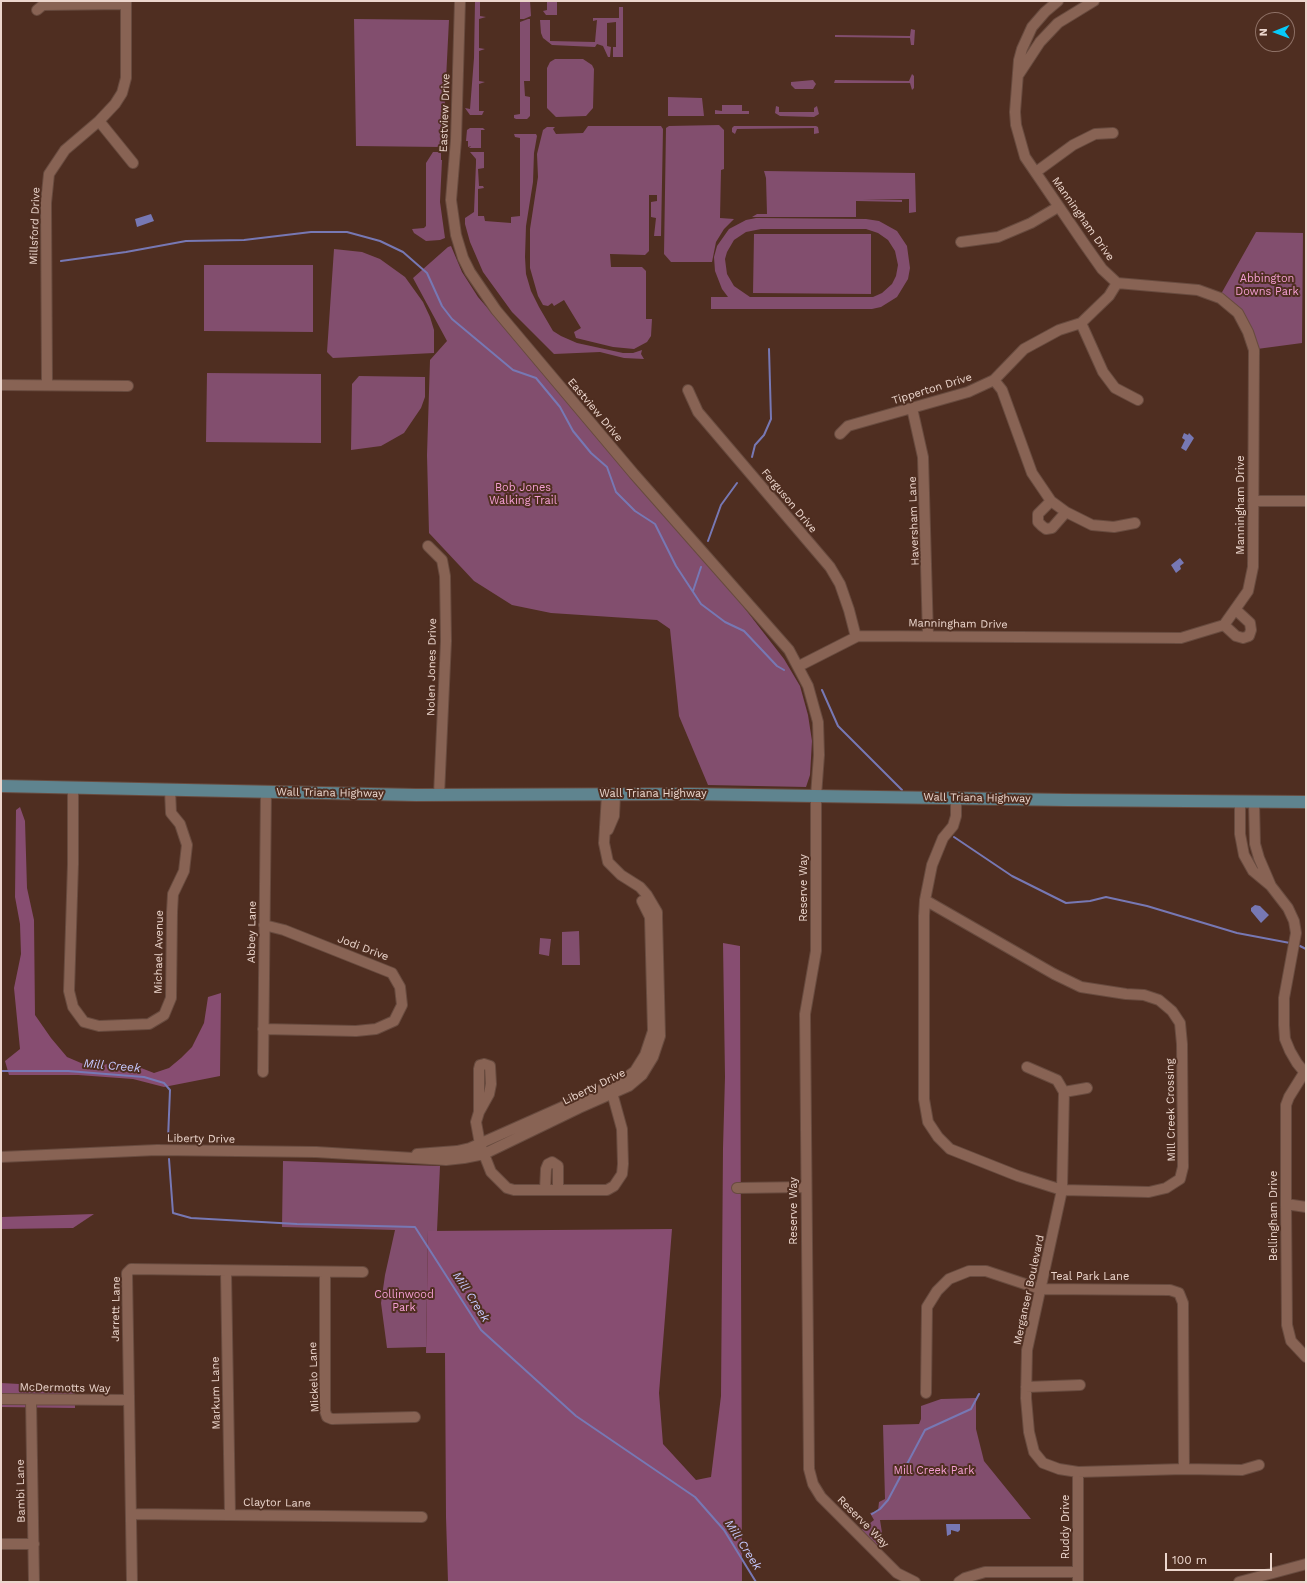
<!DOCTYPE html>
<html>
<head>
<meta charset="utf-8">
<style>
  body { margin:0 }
  #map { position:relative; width:1307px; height:1583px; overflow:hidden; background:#4f2e21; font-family:"Work Sans",sans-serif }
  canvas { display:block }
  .frame { position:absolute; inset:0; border:2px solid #ecd6cd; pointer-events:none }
  .north { position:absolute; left:1255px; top:12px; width:40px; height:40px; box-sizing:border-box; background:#4f2e21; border:1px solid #8e7166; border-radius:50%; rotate:269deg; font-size:11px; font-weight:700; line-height:16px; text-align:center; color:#ecd6cd }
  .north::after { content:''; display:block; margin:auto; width:14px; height:18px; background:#07cbf9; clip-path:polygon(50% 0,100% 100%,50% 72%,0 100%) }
  .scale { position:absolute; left:1165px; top:1553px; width:107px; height:18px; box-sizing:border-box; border:2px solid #ecd6cd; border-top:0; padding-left:5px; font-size:12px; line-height:14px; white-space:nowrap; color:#ecd6cd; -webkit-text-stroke:3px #4f2e21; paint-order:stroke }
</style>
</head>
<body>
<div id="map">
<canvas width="1307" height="1583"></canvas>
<div class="frame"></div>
<div class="north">N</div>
<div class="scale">100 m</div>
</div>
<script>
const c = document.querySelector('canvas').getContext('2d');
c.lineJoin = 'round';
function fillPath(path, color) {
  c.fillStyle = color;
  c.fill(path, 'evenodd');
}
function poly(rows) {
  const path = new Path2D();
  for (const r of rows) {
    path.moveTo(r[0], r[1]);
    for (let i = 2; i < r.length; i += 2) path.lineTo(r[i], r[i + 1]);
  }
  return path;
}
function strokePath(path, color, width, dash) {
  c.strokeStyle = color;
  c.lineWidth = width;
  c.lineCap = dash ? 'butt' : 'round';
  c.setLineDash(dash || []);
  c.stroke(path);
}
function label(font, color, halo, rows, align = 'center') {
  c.font = font + ' "Work Sans",sans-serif';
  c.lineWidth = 4;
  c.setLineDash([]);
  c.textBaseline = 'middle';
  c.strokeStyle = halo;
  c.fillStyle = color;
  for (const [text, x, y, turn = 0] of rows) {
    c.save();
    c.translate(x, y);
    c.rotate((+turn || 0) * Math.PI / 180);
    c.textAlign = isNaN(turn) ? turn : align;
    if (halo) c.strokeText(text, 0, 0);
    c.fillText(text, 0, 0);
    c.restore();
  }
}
fillPath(poly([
  [475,1,480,1,480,16,486,17,479,19,479,48,485,49,479,51,479,81,485,82,479,84,479,111,484,111,482,115,470,115,465,108,470,109,474,58],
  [520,1,530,1,531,16,524,19,520,19],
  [547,1,557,1,557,15,546,15,543,11,547,10],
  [619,7,623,7,623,57,613,57,613,47,616,47,616,22,607,23,607,46,611,47,610,57,608,57,603,46,597,44,595,47,552,45,543,38,541,33,540,20,550,20,550,41,595,42,597,20,593,21,593,18,619,18],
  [354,19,449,20,443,139,441,139,441,147,356,146],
  [528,19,530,19,530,81,524,81,525,96,530,97,530,116,527,119,516,119,514,118,514,115,520,114,520,22],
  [911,29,915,30,914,45,911,45,910,38,835,37,835,35,910,36],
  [555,59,583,59,592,65,594,69,593,108,586,116,556,117,547,108,547,68,550,62],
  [912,74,914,76,914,88,912,90,910,83,834,83,835,80,909,81],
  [813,80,816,84,813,89,795,89,791,85,791,82],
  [668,97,702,98,704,116,668,116],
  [722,105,742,105,742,111,749,111,749,114,715,114,715,110,722,111],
  [776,106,779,107,779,112,814,112,814,108,817,106,819,114,814,117,780,116,775,113],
  [719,125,724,130,724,169,721,170,720,218,734,219,724,229,716,242,712,262,671,262,664,254,666,128,669,126],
  [588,126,661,126,663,129,661,236,654,236,656,218,651,217,651,202,657,201,657,195,649,195,649,251,645,255,610,254,611,267,642,267,646,271,646,319,652,319,651,336,647,342,634,349,613,347,576,338,574,332,581,328,564,300,554,306,552,303,548,306,543,305,538,296,530,268,530,229,538,177,537,154,543,130,547,127,555,127,553,129,556,134,583,133],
  [734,126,816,126,818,127,819,133,814,134,814,128,737,129,735,134,732,132,732,128],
  [470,128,483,128,485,130,481,130,481,148,469,148,471,146,468,147,468,141,466,141,467,130],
  [514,134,536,134,537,136,534,153,533,182,526,226,525,257,526,274,531,291,539,307,553,331,561,336,577,343,623,353,633,353,642,350,641,354,644,359,624,358,600,352,554,354,512,312,483,272,470,242,465,224,465,218,474,212,476,163,476,159,470,152,484,152,484,168,478,169,479,186,483,186,484,188,478,189,478,216,484,216,485,221,511,223,511,217,520,216,520,138,515,137],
  [433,152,441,152,441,160,442,160,440,202,445,238,440,240,426,241,414,233,412,229,424,228,426,226,426,163],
  [764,171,915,173,916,212,909,213,909,199,863,200,902,200,902,202,856,201,856,217,752,217,757,214,767,214,766,178],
  [756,218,866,219,879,221,897,231,907,246,910,268,908,279,897,297,881,307,872,309,711,309,711,297,728,297,722,289,715,271,714,257,717,246,729,229,746,220],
  [866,229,878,233,888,240,895,251,898,265,896,276,892,284,882,293,873,297,750,297,734,286,727,274,725,259,727,252,734,240,746,232,761,229],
  [1256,232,1303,233,1302,343,1257,349,1221,294],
  [754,234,871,234,871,294,753,293],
  [451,246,462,272,478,297,690,543,739,601,784,659,800,686,808,715,812,741,810,775,806,787,708,785,679,716,670,629,657,620,551,613,512,605,474,581,429,533,427,455,430,360,447,341,413,278,448,247],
  [334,249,362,252,380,259,405,277,423,302,430,317,434,330,434,353,333,358,327,352],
  [204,265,313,265,313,332,204,331],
  [207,373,321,374,321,443,206,442],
  [359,376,425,377,425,397,421,408,404,433,381,446,351,450,352,384],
  [579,931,580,965,562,965,562,932],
  [540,938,551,939,549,956,539,954],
  [283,1161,440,1166,437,1231,428,1231,426,1347,387,1348,381,1303,385,1275,395,1230,282,1227],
  [976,1398,976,1429,984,1461,1031,1519,880,1520,883,1539,879,1548,861,1530,874,1520,870,1513,878,1511,879,1502,885,1499,883,1425,919,1424,921,1419,921,1406,941,1399]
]), '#824e6e');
fillPath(poly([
  [20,807,25,821,27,888,34,920,35,1015,51,1038,67,1057,88,1066,121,1063,136,1066,154,1073,169,1068,181,1058,192,1047,204,1023,208,997,221,993,220,1076,164,1087,133,1079,78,1075,9,1075,5,1061,20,1049,14,988,21,954,20,924,15,897,16,810],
  [723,943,740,946,742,1582,448,1582,446,1517,445,1353,426,1353,428,1231,672,1229,659,1393,663,1444,696,1480,711,1477,721,1396,723,1148,725,1077],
  [94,1214,73,1228,1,1229,1,1217],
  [1,1383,75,1387,75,1408,1,1407]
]), '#874d71');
fillPath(poly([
  [151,214,154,221,137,227,135,219],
  [1184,433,1188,435,1189,433,1194,438,1186,451,1181,448,1185,440,1182,438],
  [1180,558,1184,563,1180,566,1181,569,1176,573,1171,565],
  [1255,905,1260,906,1269,915,1261,923,1251,911,1251,908],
  [946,1524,960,1524,960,1530,958,1532,951,1530,951,1534,947,1536]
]), '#7778b4');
strokePath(poly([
  [61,261,126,252,186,241,244,240,311,232,347,232,380,241,403,252,427,273,442,306,452,319,513,370,536,378,560,407,573,431,591,453,607,467,616,492,635,511,655,524,676,566,701,604,725,622,744,631,777,666,784,670],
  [752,457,755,445,764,435,771,419,769,349],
  [708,541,721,505,737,483],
  [693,591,701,567],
  [822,690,838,726,902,790],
  [954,837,1012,876,1066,903,1090,901,1106,897,1147,906,1237,933,1290,943],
  [1296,944,1306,949],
  [1,1071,68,1071,144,1077,164,1083,170,1090,168,1139],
  [169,1159,173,1213,191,1218,297,1224,415,1227,481,1330,576,1416,695,1497,724,1530,756,1582],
  [872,1514,880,1509,888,1500,925,1430,971,1409,979,1394]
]), '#7778b4', 2);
const minor = poly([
  [460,1,456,140,451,200,456,235,463,258,470,272,496,310,634,474,789,650,808,686,818,722,819,755,816,796,816,951,805,1014,809,1469,813,1484,821,1497,897,1573,915,1582],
  [37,10,43,5,126,4],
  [1019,74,1040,42,1058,23,1094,1],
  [99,121,133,163],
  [1036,172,1073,145,1095,134,1113,133],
  [961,242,998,237,1031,223,1058,207],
  [1081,323,1103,372,1115,388,1138,400],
  [994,380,1002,390,1032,473,1051,501,1066,512,1092,525,1114,527,1135,523],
  [47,384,46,203,49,174,65,150,99,121,115,104,122,93,126,78,126,1],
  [1,385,128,386],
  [688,390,698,412,830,567,840,584,849,610,856,637],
  [912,408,923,457,928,636],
  [840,434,848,426,968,392,994,380,1024,349,1059,330,1081,323,1109,296,1117,283],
  [1051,501,1038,514,1038,522,1042,526,1046,529,1052,528,1066,512],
  [1253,501,1306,501],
  [428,546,442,560,445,576,446,641,439,795],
  [1224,625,1236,636,1243,638,1249,636,1251,630,1250,623,1236,610],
  [799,666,858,636,1181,638,1224,625,1248,591,1253,567,1254,350,1248,332,1238,313,1220,298,1198,290,1117,283,1102,269,1083,242,1025,157,1016,125,1015,112,1019,60,1022,49,1032,27,1045,12,1058,1],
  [73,789,73,864,69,991,73,1007,84,1022,99,1026,149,1024,164,1015,171,998,172,912,173,894,184,871,187,845,180,824,171,813,170,790],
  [1240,801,1240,834,1244,855,1253,871,1271,886,1288,908,1294,921,1296,933,1284,998,1284,1025,1285,1039,1290,1051,1297,1063,1306,1074],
  [1254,802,1255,844,1259,858,1271,886],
  [608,830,614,816,615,795],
  [925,900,1054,974,1081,987,1126,994,1144,995,1159,1000,1172,1011,1180,1023,1182,1044,1183,1167,1180,1179,1166,1188,1149,1192,1062,1190,1018,1176,950,1149,938,1137,928,1122,924,1099,924,916,925,900,932,865,943,838,953,826,956,816,956,797],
  [263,1029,356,1031,376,1029,394,1021,402,1005,400,987,392,973,284,930,264,925],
  [484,1064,490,1066,491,1084,489,1094,479,1112,479,1069,480,1065,484,1064],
  [1027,1067,1057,1080,1064,1092,1062,1190,1027,1350,1026,1398,1029,1432,1034,1452,1043,1463,1059,1469,1078,1472,1184,1469,1242,1470,1259,1465],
  [263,1072,266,792],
  [1304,1073,1289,1097,1286,1105,1286,1204,1287,1325,1291,1341,1306,1357],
  [1064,1092,1087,1088],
  [479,1112,476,1122,480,1144,491,1172,507,1188,514,1190,607,1190,614,1186,622,1174,623,1164,622,1129,611,1089],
  [417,1154,457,1151,470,1148,623,1080,635,1071,645,1055,653,1031,650,917,642,901],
  [1,1157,157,1150,316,1152,446,1160,464,1158,484,1154,579,1108,629,1086,642,1075,653,1057,660,1036,657,917,657,912,647,895,640,887,621,875,608,862,604,843,607,795],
  [737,1188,806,1187],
  [545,1190,546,1169,548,1164,552,1162,558,1166,558,1190],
  [1286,1204,1306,1207],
  [226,1272,230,1514],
  [325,1272,325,1411,327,1417,332,1419,415,1417],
  [1026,1387,1080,1385],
  [926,1393,927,1307,937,1291,949,1279,969,1271,986,1271,1040,1289,1170,1290,1179,1293,1183,1303,1184,1469],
  [1,1399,129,1400],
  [31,1399,34,1582],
  [1078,1472,1078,1582],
  [131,1514,422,1517],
  [1,1544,34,1544],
  [132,1582,127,1273,131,1269,363,1272],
  [959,1582,965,1578,985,1572,1078,1572],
  [1239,1582,1306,1564]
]);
const major = poly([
  [1,786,416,795,689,794,1067,800,1306,802]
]);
strokePath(minor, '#684b3f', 12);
strokePath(major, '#684b3f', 14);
strokePath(minor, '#886354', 10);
strokePath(major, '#5f848f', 12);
label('11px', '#ecd6cd', '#4f2e21', [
  ["Eastview Drive",445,113,-88],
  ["Manningham Drive",1083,219,55],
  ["Millsford Drive",35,226,-88],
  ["Tipperton Drive",932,389,-17],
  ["Eastview Drive",595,410,50],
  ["Ferguson Drive",789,501,50],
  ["Manningham Drive",1241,505,-90],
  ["Haversham Lane",914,521,-92],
  ["Manningham Drive",958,624,1],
  ["Nolen Jones Drive",432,667,-89],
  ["Wall Triana Highway",330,793,1],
  ["Wall Triana Highway",653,794],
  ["Wall Triana Highway",977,798,1],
  ["Reserve Way",804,888,-90],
  ["Abbey Lane",252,932,-89],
  ["Jodi Drive",363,948,21],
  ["Michael Avenue",159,952,-89],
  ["Liberty Drive",594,1087,-26],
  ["Mill Creek Crossing",1171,1110,-91],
  ["Liberty Drive",201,1139,1],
  ["Reserve Way",794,1211,-90],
  ["Bellingham Drive",1274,1216,-90],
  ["Teal Park Lane",1090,1277],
  ["Merganser Boulevard",1029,1290,-78],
  ["Jarrett Lane",116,1309,-89],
  ["Mickelo Lane",314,1377,-92],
  ["McDermotts Way",65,1388,1],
  ["Markum Lane",216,1393,-91],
  ["Bambi Lane",21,1491,-91],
  ["Claytor Lane",277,1503,1],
  ["Reserve Way",863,1522,45],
  ["Ruddy Drive",1066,1527,-90]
]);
label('11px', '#f59fd4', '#4f2e21', [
  ["Abbington",1267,279],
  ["Downs Park",1267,292],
  ["Bob Jones",523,488],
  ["Walking Trail",523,501],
  ["Collinwood",404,1295],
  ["Park",404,1308],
  ["Mill Creek Park",934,1471]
]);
label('italic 12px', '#c5c8fc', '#4f2e21', [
  ["Mill Creek",112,1066,5],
  ["Mill Creek",471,1297,57],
  ["Mill Creek",743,1545,57]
]);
</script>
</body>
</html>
